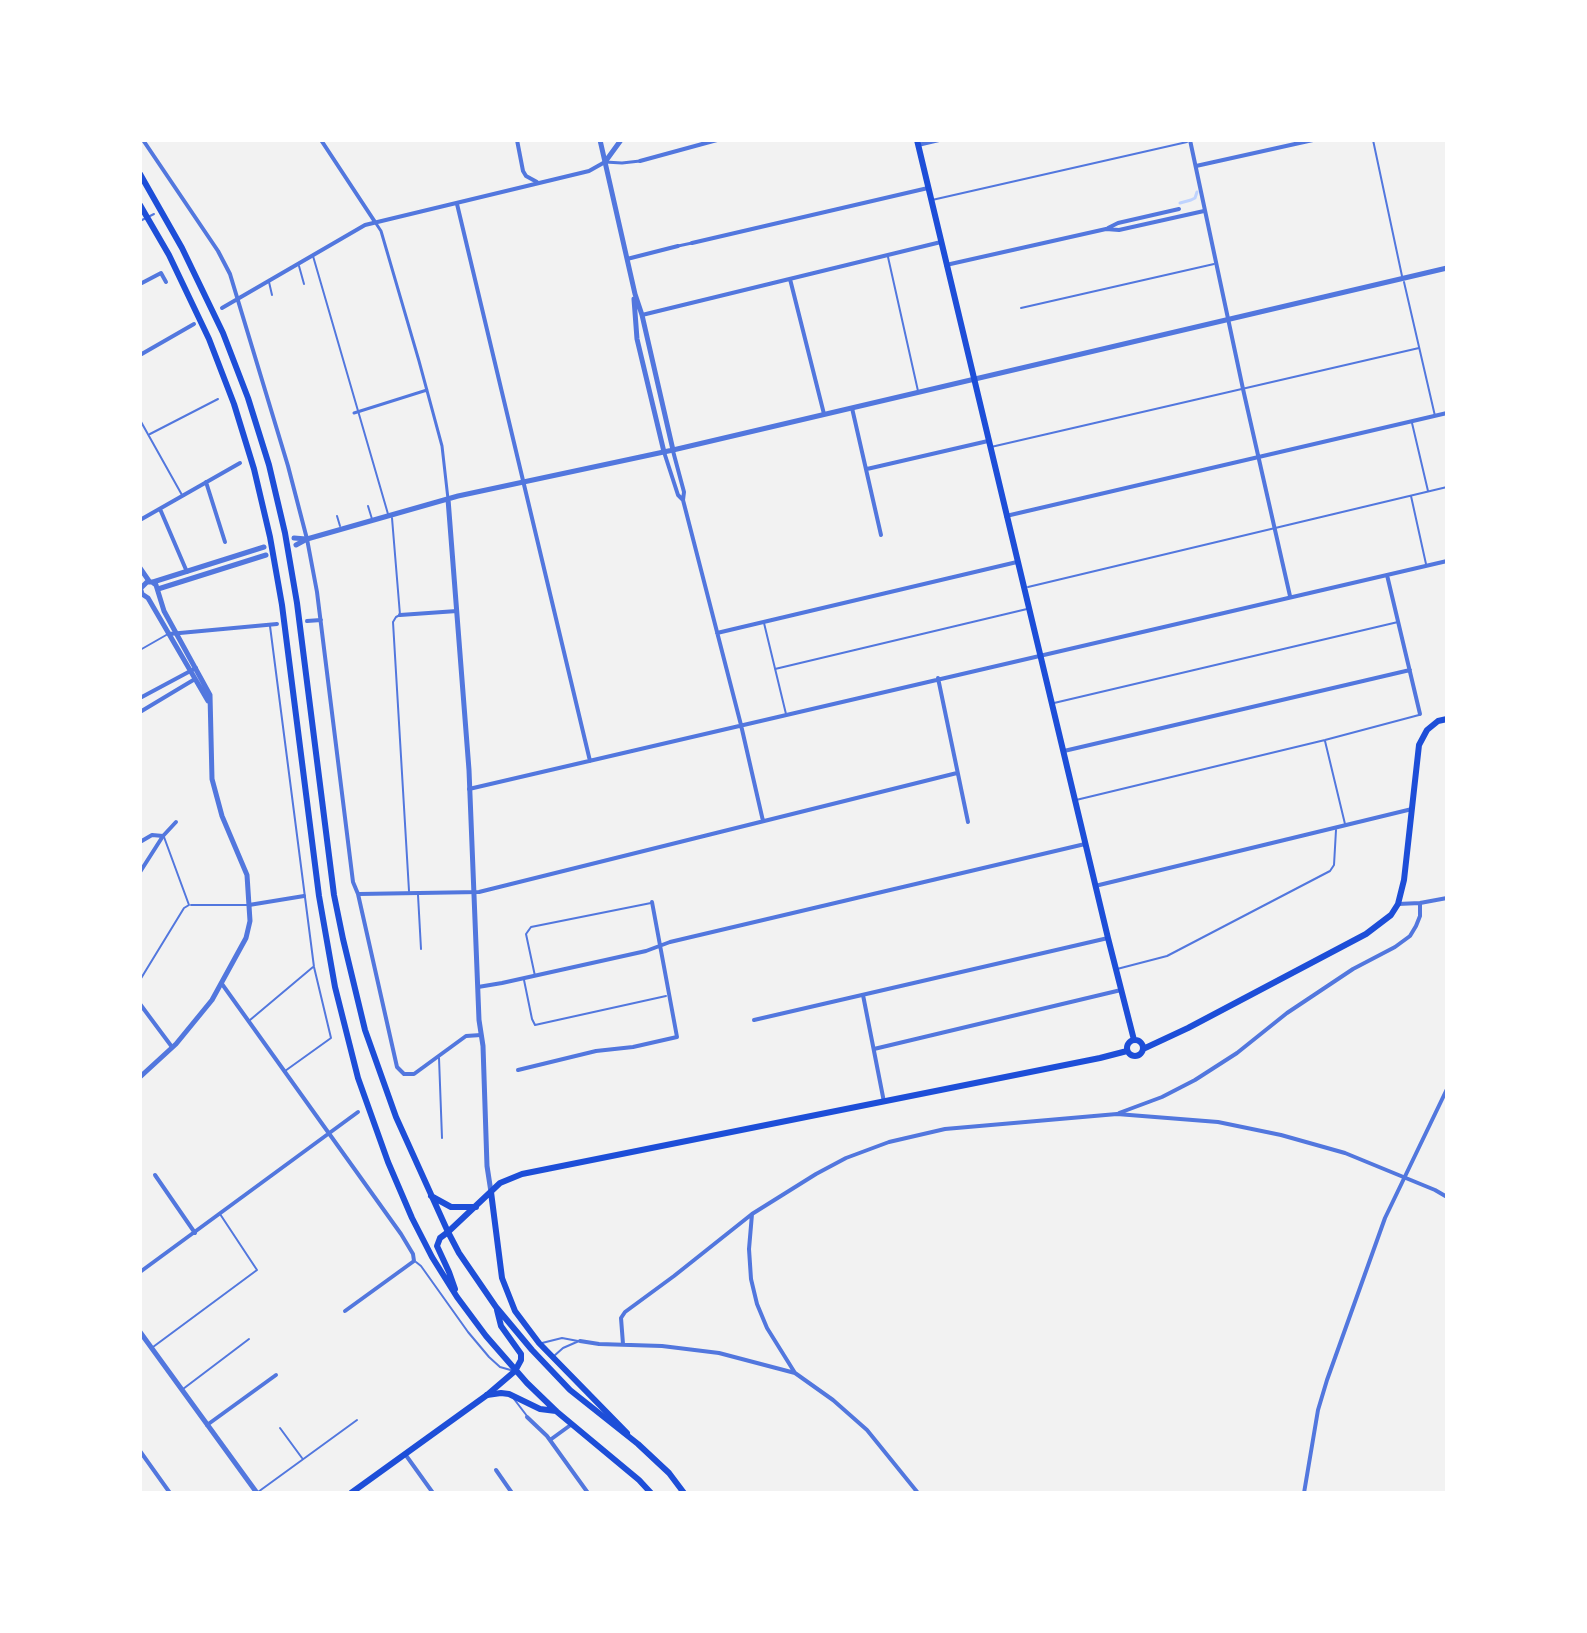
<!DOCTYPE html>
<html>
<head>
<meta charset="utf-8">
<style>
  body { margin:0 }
  #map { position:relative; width:1587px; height:1633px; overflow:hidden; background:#f2f2f2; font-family:Figtree,sans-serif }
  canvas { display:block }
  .frame { position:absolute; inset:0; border:142px solid #fff; pointer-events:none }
</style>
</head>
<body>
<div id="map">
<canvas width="1587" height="1633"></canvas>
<div class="frame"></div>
</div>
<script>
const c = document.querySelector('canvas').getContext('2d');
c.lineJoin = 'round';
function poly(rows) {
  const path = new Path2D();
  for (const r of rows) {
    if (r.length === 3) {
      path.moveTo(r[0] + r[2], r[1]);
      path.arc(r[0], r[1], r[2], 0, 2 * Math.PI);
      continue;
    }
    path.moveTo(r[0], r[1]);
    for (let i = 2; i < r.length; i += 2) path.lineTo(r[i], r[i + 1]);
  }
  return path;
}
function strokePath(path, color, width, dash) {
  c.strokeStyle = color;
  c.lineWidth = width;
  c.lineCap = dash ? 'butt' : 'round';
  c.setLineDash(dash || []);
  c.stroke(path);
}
strokePath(poly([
  [1180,203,1191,200,1195,198,1197,192]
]), '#bfd3fe', 3);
strokePath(poly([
  [1373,140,1402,276],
  [932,200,1187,142],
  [140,221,154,214],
  [313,256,388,514],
  [888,257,918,391],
  [299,266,304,284],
  [269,282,272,295],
  [1404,282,1435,416],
  [1021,308,1214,264],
  [140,420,182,495],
  [1412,423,1428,491],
  [150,434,218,399],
  [991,447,1419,348],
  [1411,496,1426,564],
  [368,506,372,519],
  [337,516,340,526],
  [392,518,400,615,396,617,393,622,409,891],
  [1028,587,1447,487],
  [764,623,786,714],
  [270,626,314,967,331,1038,285,1071],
  [140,650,168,634],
  [775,669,1027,609],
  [1054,703,1398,622],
  [1325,741,1345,824],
  [1076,800,1325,740,1419,715],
  [418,895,421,949],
  [191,905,248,905],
  [1117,969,1167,956,1330,871,1334,865,1336,830],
  [535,976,526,934,531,927,651,903],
  [140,980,184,908,189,905,164,837],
  [524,980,532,1019,535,1025,666,996],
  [250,1020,313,967],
  [439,1058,442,1138],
  [416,1262,421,1266,468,1332,489,1357,500,1367,514,1371],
  [542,1343,562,1338,578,1341],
  [153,1347,257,1270,220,1214],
  [554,1356,563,1348,579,1341],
  [183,1389,249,1339],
  [514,1399,527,1416],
  [280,1428,302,1458],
  [258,1492,357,1420]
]), '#5277de', 2);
strokePath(poly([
  [605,162,622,163,640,161],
  [375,222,381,231,419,361,442,446,448,499],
  [678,246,692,243],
  [354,413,427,390]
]), '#5277de', 3);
strokePath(poly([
  [143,140,218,251,230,274,288,466,307,539,317,592,353,882,358,894,397,1067,404,1074,414,1074,466,1036,481,1035],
  [321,140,375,222],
  [517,140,523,171,526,176,537,182],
  [1190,140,1243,389,1290,596],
  [918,145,939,140],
  [640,161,717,140],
  [1196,166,1313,140],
  [457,204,590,761],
  [1108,228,1118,223,1179,209],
  [692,243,928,188],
  [627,259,678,246],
  [946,265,1106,229,1119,230,1204,211],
  [790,279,824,414],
  [140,284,161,273,166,282],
  [222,308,365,225,589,171,605,162],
  [642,315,941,242],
  [140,355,194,324],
  [852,408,881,535],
  [673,451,684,492,683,500,741,725,763,821],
  [664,452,678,495,683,500],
  [867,469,988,441],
  [206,482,225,542],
  [160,509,187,572],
  [1006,516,1447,413],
  [140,520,240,463],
  [1387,575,1420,714],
  [400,615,457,611],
  [307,621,321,620],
  [717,633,1017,562],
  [169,634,277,624],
  [938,678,968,822],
  [140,698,196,668],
  [140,712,195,679],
  [1064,751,1410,670],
  [469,789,1447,561],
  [140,842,152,835,163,836],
  [140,872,163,836,176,822],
  [1095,886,1412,809],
  [359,894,479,892,957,773],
  [1398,904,1420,903,1447,898],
  [249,905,304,896],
  [222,984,401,1234,413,1254,414,1261,345,1311],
  [478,987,502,983,646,951,670,942,1085,844],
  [863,995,884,1102],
  [140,1004,172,1047],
  [754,1020,1108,938],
  [874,1049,1121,990],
  [518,1070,596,1051,633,1047,677,1037,652,902],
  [1119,1113,1162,1097,1195,1080,1237,1053,1287,1013,1353,969,1395,947,1410,936,1416,926,1420,916,1420,903],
  [155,1175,195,1233],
  [752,1214,749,1249,751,1279,757,1304,767,1328,795,1373],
  [140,1272,358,1112],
  [580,1341,599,1344,662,1346,719,1353,795,1373,833,1400,867,1430,918,1493],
  [623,1344,621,1318,625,1312,674,1276,752,1214,816,1174,846,1158,889,1142,945,1129,1117,1114,1218,1122,1281,1135,1345,1153,1435,1190,1447,1197],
  [527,1417,547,1436,588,1493],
  [207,1425,276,1375],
  [550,1440,572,1424],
  [140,1451,170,1493],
  [405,1454,433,1493],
  [496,1470,512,1493],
  [1304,1493,1318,1410,1327,1380,1385,1218,1447,1089]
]), '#5277de', 4);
strokePath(poly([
  [600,140,635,294,642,315,673,450],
  [605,162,621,140],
  [634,299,637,339,664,452],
  [448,499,469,770,479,1020,483,1046,487,1166,491,1192],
  [294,538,306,539],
  [296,545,307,539,458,496,673,450,1447,268],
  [140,568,149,581],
  [153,582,264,547],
  [140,587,142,594,148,598,208,701],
  [158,589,266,555],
  [140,1077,176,1044,212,1000,246,938,250,921,247,875,222,816,212,779,210,695,164,611,156,585,152,582,147,582,141,588],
  [140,1332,257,1493]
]), '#5277de', 5);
strokePath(poly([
  [917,140,1108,938,1134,1040],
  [1135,1048,8],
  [1143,1049,1188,1028,1366,934,1391,915,1398,904,1404,880,1419,745,1427,730,1438,721,1447,719],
  [491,1192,502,1278,515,1311,539,1343,627,1433],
  [448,1232,500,1183,522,1174,1100,1058,1127,1051],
  [351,1493,487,1395,515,1371]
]), '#1d4ed8', 6);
strokePath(poly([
  [140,174,182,248,223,333,248,398,269,465,285,533,297,603,334,895,343,939,365,1030,396,1117,448,1232,459,1253,496,1307,532,1350,570,1390,638,1444,669,1473,684,1493],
  [140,205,169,255,209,339,234,404,254,469,270,537,282,605,319,896,335,987,358,1078,388,1162,412,1218,432,1257,457,1297,486,1336,527,1383,556,1411,639,1480,651,1493],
  [431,1196,451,1207,476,1207],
  [448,1232,440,1238,437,1246,449,1272,455,1289],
  [497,1310,501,1326,521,1354,521,1360,515,1371],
  [487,1395,501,1393,509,1394,540,1409,556,1411]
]), '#1d4ed8', 6);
</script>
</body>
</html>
